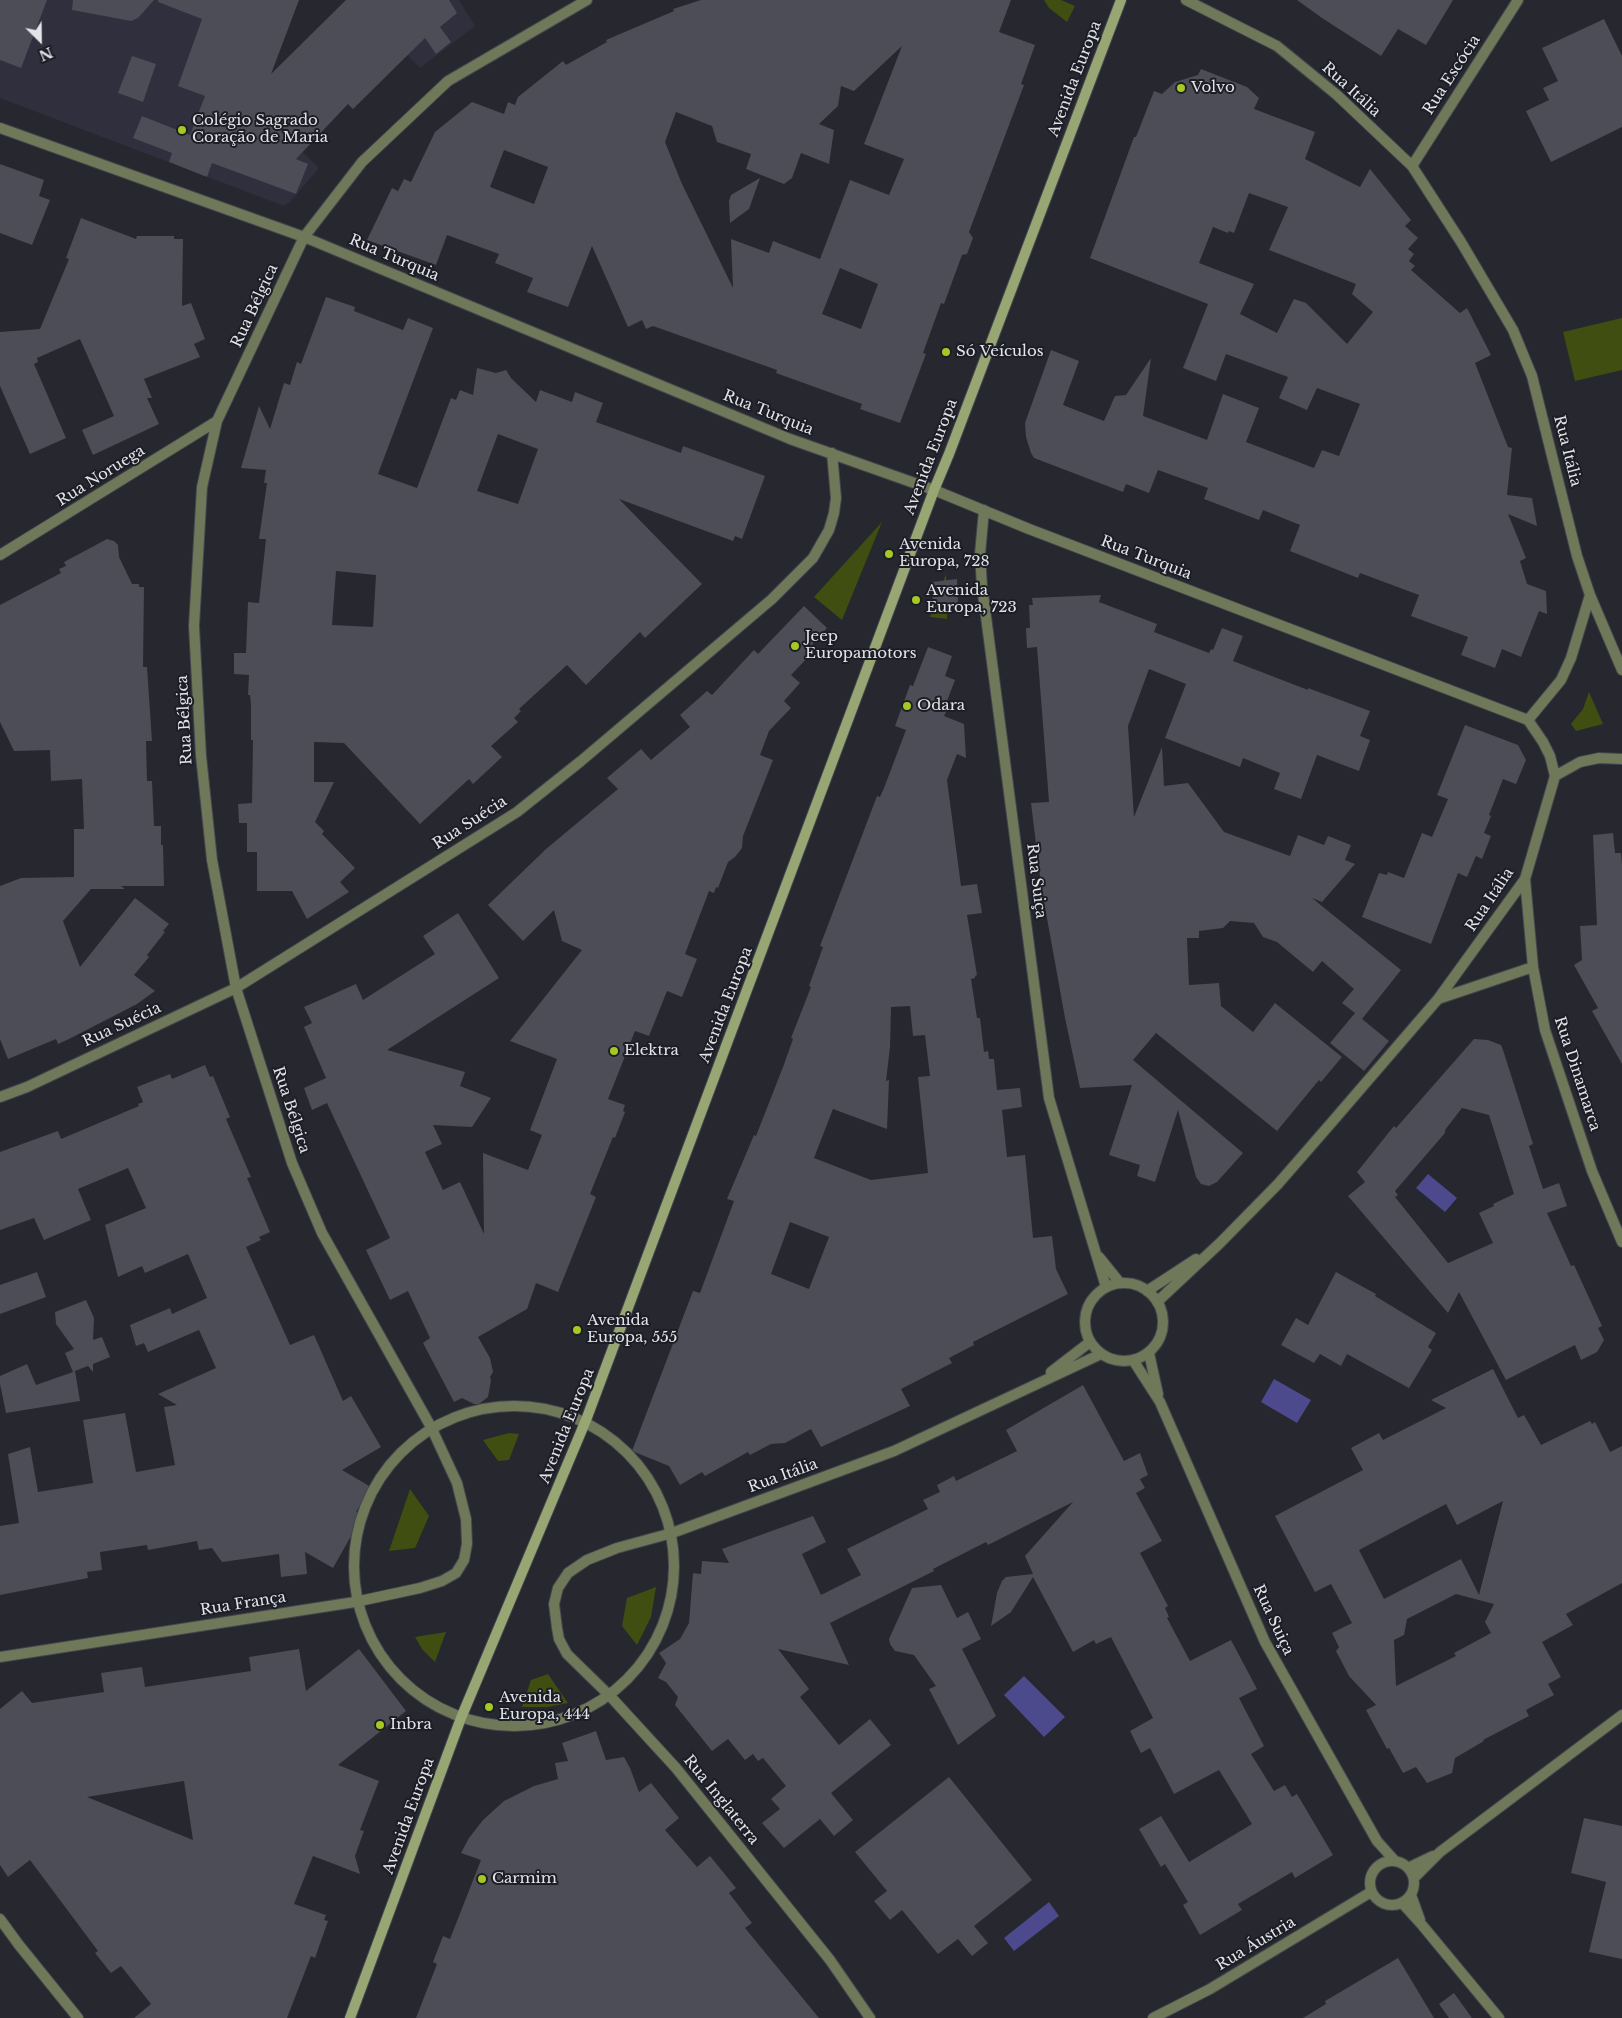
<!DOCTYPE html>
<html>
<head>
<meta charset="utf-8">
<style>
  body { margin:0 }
  #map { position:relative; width:1622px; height:2018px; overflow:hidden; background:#26272f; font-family:"Libre Baskerville",serif }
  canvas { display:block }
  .north { position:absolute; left:15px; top:15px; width:50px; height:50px; -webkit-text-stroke:4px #1d1d25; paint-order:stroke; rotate:157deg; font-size:14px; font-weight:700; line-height:20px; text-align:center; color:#e3e4e9 }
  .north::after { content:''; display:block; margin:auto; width:18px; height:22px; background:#e3e4e9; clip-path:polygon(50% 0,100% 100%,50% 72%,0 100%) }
</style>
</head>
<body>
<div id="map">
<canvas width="1622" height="2018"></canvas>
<div class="north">N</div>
</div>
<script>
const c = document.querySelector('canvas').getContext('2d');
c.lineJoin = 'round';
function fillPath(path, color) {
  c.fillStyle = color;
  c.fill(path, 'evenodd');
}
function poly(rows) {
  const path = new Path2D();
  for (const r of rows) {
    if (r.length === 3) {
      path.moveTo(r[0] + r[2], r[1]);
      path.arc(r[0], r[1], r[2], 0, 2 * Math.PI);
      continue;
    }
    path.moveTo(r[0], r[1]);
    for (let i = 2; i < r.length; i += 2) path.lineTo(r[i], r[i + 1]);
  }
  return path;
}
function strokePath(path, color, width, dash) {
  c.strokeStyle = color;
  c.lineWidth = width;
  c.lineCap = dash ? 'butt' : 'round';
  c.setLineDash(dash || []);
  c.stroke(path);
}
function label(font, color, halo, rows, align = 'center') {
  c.font = font + ' "Libre Baskerville",serif';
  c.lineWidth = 4;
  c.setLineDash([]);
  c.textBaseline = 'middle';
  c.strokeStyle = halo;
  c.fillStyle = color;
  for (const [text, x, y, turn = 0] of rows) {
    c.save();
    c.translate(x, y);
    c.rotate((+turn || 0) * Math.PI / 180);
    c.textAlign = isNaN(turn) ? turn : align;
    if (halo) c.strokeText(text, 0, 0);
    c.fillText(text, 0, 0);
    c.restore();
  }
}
fillPath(poly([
  [0,0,273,0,239,91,319,168,290,202,284,206,0,98],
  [354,0,459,0,475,26,420,68]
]), '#2f2f3d');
fillPath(poly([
  [1044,0,1061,0,1075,6,1067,22,1049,8],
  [1622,318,1622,370,1575,381,1563,332],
  [882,522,842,620,814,597],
  [946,574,947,619,930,617],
  [1589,692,1603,724,1576,731,1571,724,1583,709],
  [509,1433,519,1434,509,1460,498,1461,483,1440],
  [410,1489,429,1516,415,1548,389,1551],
  [656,1587,651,1617,637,1645,622,1626,627,1598],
  [446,1632,435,1662,422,1649,415,1637],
  [548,1674,568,1703,548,1707,522,1707,531,1680]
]), '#404e11');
fillPath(poly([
  [1428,1174,1457,1198,1445,1212,1416,1188],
  [1274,1379,1311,1400,1297,1423,1261,1402],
  [1024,1676,1065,1717,1044,1737,1004,1695],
  [1049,1902,1059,1916,1014,1951,1004,1938]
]), '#4d498d');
fillPath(poly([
  [0,0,47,0,21,68,0,60],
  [73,0,154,0,138,18,131,21,72,10],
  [158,0,299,0,271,74,346,0,449,0,457,13,440,27,451,42,436,54,425,38,353,109,348,104,296,159,308,164,296,194,212,163,207,177,169,162,172,153,133,138,142,116,190,135,205,96,178,86,202,19,158,2],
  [701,0,1011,0,999,32,1035,45,1021,84,1024,85,969,232,973,238,967,254,962,255,944,304,941,303,923,353,926,354,900,423,860,409,862,404,776,373,777,370,653,326,646,329,642,320,628,327,592,246,568,307,527,292,533,278,495,263,499,254,447,235,436,265,367,240,392,188,398,191,404,179,411,182,435,132,472,102,504,114,508,102,515,105,518,97,563,61,566,65,607,42,606,40,674,11,673,9],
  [902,46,864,144,904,159,889,195,850,180,820,259,773,241,769,253,731,239,733,288,682,184,665,142,676,112,712,126,717,142,751,154,746,169,784,184,792,178,801,153,829,164,834,130,819,124,838,106,841,86,854,91],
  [504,150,548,167,534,204,490,187],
  [840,268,878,284,861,329,822,314],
  [1297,0,1453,0,1426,45,1398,29,1381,56,1322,18],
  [1604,19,1622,56,1622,127,1551,162,1526,111,1549,100,1543,88,1558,81,1542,48],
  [132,56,156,64,143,102,118,93],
  [1201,69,1247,87,1259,98,1254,109,1315,132,1305,159,1360,187,1370,169,1411,220,1405,226,1418,238,1408,249,1414,254,1409,261,1415,266,1411,270,1460,313,1467,308,1491,355,1475,363,1508,447,1512,448,1507,495,1532,498,1537,526,1508,514,1526,558,1520,561,1527,584,1546,591,1547,614,1539,611,1521,657,1502,649,1495,668,1461,655,1468,637,1411,616,1419,595,1360,573,1358,578,1290,551,1300,525,1263,510,1259,520,1204,499,1208,488,1158,470,1149,493,1126,484,1123,492,1034,458,1031,453,1026,437,1025,423,1051,350,1079,361,1063,405,1104,421,1115,396,1126,395,1151,358,1143,416,1207,440,1223,394,1259,408,1246,442,1314,468,1322,450,1339,456,1360,404,1317,388,1307,410,1279,398,1288,377,1226,354,1216,381,1183,368,1208,304,1090,258,1134,137,1136,137,1154,91,1162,94,1175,82,1198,75],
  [1249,193,1288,207,1269,250,1356,284,1352,294,1373,312,1347,344,1306,303,1294,299,1277,333,1240,314,1254,284,1199,263,1213,227,1228,233,1229,231,1234,233],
  [0,164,44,180,39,196,50,200,32,245,0,233],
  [760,178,749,209,730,223,729,201,731,195],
  [81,218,136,239,137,236,174,236,174,239,183,239,182,306,191,303,205,339,194,344,200,357,144,379,152,398,147,398,159,424,93,455,82,430,114,416,80,339,37,358,38,362,34,364,66,438,30,454,0,386,0,332,40,329,69,259,66,258],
  [326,297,355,307,354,311,403,330,408,318,433,328,378,474,417,488,451,398,456,400,460,390,473,395,477,368,496,373,506,370,511,378,536,402,540,390,572,402,575,392,603,403,596,422,681,453,683,446,765,476,742,539,735,536,733,541,619,499,702,584,645,638,640,632,586,685,567,665,519,709,521,711,514,718,518,722,491,746,502,757,473,784,469,779,420,824,344,743,314,742,314,782,334,782,315,822,324,831,322,834,355,868,340,882,349,892,307,919,292,891,257,891,257,852,247,852,247,823,239,823,238,804,252,803,253,740,251,740,251,705,250,695,248,695,249,675,234,674,234,653,246,653,248,602,259,603,266,539,259,539,267,483,264,483,266,470,241,468,259,406,270,429,284,383,290,385,297,362,301,364],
  [498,434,538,449,518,504,477,491],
  [336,571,376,575,373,627,332,625],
  [107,539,114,541,118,545,119,557,132,584,139,584,139,587,144,587,143,667,147,667,152,741,146,741,147,781,152,781,154,826,161,826,161,845,163,845,164,886,121,886,125,889,91,889,63,921,80,967,135,898,169,924,163,931,165,932,147,955,149,957,134,975,155,991,137,1004,69,1039,58,1044,56,1039,8,1059,0,1039,0,886,21,878,74,877,74,829,84,829,82,779,51,781,50,750,14,751,0,722,0,605,61,573,59,569,66,566,64,562],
  [957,579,958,603,933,603,932,582],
  [1101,595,1099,602,1157,624,1154,632,1209,653,1211,649,1213,650,1222,628,1243,636,1233,661,1308,690,1308,688,1370,711,1360,736,1370,740,1359,771,1317,755,1301,799,1274,789,1280,773,1243,758,1240,767,1165,738,1186,684,1149,669,1128,726,1134,817,1162,747,1164,786,1188,783,1224,832,1290,856,1298,835,1324,845,1328,836,1351,845,1345,860,1355,864,1322,902,1312,898,1401,970,1362,1019,1389,1041,1364,1071,1330,1043,1355,1013,1342,1003,1354,989,1322,961,1313,972,1277,942,1263,937,1254,923,1230,921,1223,928,1199,931,1199,938,1187,938,1189,985,1219,983,1221,1006,1253,1032,1275,1003,1342,1057,1321,1082,1319,1080,1277,1131,1156,1033,1133,1060,1243,1153,1217,1182,1209,1186,1201,1184,1196,1177,1178,1110,1155,1182,1137,1176,1140,1165,1109,1155,1132,1085,1080,1088,1065,1018,1041,885,1031,803,1049,802,1037,647,1027,648,1026,628,1030,628,1029,605,1033,605,1032,598],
  [804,606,827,628,810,647,814,651,791,675,800,683,784,701,791,708,769,731,760,755,773,760,743,836,742,848,735,857,728,862,718,888,716,887,714,893,709,891,685,954,697,959,682,997,667,991,649,1036,635,1031,608,1099,625,1105,623,1111,625,1112,615,1138,613,1137,590,1194,596,1197,558,1292,536,1283,527,1309,478,1337,490,1358,493,1372,490,1377,491,1380,488,1397,479,1404,474,1404,462,1398,454,1402,423,1343,430,1338,408,1291,390,1300,366,1250,390,1238,327,1103,312,1110,304,1088,326,1078,304,1027,312,1023,304,1007,356,984,363,1000,435,954,423,936,458,913,499,978,387,1050,465,1072,460,1086,491,1098,472,1127,433,1125,442,1144,425,1152,443,1190,460,1182,484,1234,483,1153,528,1170,542,1135,530,1130,557,1059,510,1041,582,950,562,941,554,910,523,941,488,905,546,849,618,789,607,778,641,749,651,760,690,727,680,715,707,691,712,695,754,650,758,654],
  [928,647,952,656,945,676,955,680,944,709,947,710,944,716,964,724,966,758,957,754,947,780,961,886,977,884,982,913,967,915,977,975,975,976,975,978,971,979,977,1018,980,1018,984,1052,988,1051,989,1059,994,1059,997,1090,1020,1088,1022,1107,1002,1110,1007,1157,1025,1155,1033,1238,1052,1236,1056,1269,1068,1294,973,1342,974,1345,949,1358,952,1363,901,1389,910,1406,821,1447,811,1429,785,1443,771,1444,750,1455,748,1452,705,1476,702,1472,680,1485,669,1466,632,1451,693,1291,700,1293,734,1201,727,1199,754,1135,756,1136,783,1067,793,1039,791,1038,811,987,809,986,823,947,820,946,877,796,880,797,884,788,906,730,895,726,910,685,913,686],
  [910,1006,913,1036,925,1035,930,1076,918,1077,928,1173,871,1180,814,1158,833,1109,887,1129,889,1080,886,1081,890,1047,891,1007],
  [790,1222,829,1237,809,1289,771,1274],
  [1465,725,1518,745,1526,760,1516,784,1503,779,1489,815,1491,816,1484,833,1491,836,1482,859,1476,856,1467,877,1458,873,1431,944,1362,917,1379,873,1387,875,1388,872,1404,878,1422,833,1432,837,1448,799,1437,795],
  [1613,833,1615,853,1621,853,1622,865,1622,1064,1592,1011,1598,1008,1574,965,1582,960,1580,926,1597,925,1593,835],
  [1474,1039,1488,1040,1501,1045,1503,1050,1533,1144,1529,1146,1543,1189,1559,1183,1567,1206,1547,1213,1571,1266,1574,1265,1602,1326,1598,1328,1604,1340,1597,1352,1581,1360,1575,1345,1506,1380,1459,1292,1448,1313,1348,1196,1365,1182,1357,1172,1394,1126,1396,1128],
  [1462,1108,1489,1115,1514,1194,1493,1204,1494,1206,1479,1213,1493,1243,1448,1263,1395,1197,1398,1195,1395,1191,1445,1133,1445,1130],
  [205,1065,210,1077,213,1076,230,1117,226,1119,251,1177,247,1178,270,1232,259,1237,261,1240,246,1247,290,1345,314,1335,343,1401,351,1396,381,1447,342,1470,371,1487,356,1512,363,1515,333,1568,305,1552,307,1574,281,1577,279,1554,222,1562,212,1548,199,1550,197,1541,148,1550,147,1545,100,1552,102,1570,87,1572,88,1578,0,1595,0,1526,19,1523,8,1454,30,1447,38,1492,93,1483,83,1420,125,1413,136,1472,175,1465,164,1407,177,1405,158,1394,216,1368,199,1330,148,1352,144,1343,136,1346,130,1325,170,1308,172,1314,207,1298,188,1254,145,1273,142,1266,118,1277,105,1225,146,1208,128,1168,78,1189,91,1220,44,1240,34,1218,0,1230,0,1152,58,1131,61,1139,139,1106,138,1104,143,1102,137,1087,170,1074,172,1079],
  [37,1272,46,1297,0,1314,0,1285],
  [1336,1272,1376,1294,1375,1296,1436,1333,1428,1347,1432,1350,1409,1388,1347,1354,1341,1366,1320,1354,1314,1363,1281,1345,1296,1318,1308,1325],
  [86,1300,94,1318,93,1340,102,1337,110,1357,93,1364,93,1372,88,1366,75,1371,80,1401,6,1413,0,1384,0,1376,27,1364,36,1385,73,1372,65,1353,74,1349,56,1324,55,1312],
  [1493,1369,1518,1418,1524,1415,1541,1445,1590,1421,1592,1424,1595,1422,1610,1452,1622,1446,1622,1583,1566,1614,1573,1625,1542,1642,1561,1677,1548,1684,1554,1695,1526,1710,1529,1716,1483,1740,1484,1741,1455,1758,1452,1773,1427,1783,1416,1767,1403,1773,1389,1748,1387,1749,1366,1710,1376,1705,1349,1676,1336,1651,1339,1647,1332,1633,1352,1623,1331,1584,1315,1592,1275,1516,1363,1470,1351,1448,1379,1433,1383,1440,1446,1408,1431,1400],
  [1503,1501,1479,1595,1461,1559,1384,1599,1359,1550,1446,1504,1457,1525],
  [1456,1594,1494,1604,1485,1622,1491,1633,1454,1653,1456,1656,1396,1686,1394,1640,1404,1635,1407,1619],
  [1083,1385,1124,1461,1140,1453,1148,1475,1140,1479,1145,1488,1136,1493,1162,1541,1140,1553,1168,1606,1165,1608,1169,1617,1167,1618,1190,1661,1231,1640,1257,1689,1239,1698,1264,1746,1251,1754,1274,1791,1285,1785,1292,1797,1297,1794,1333,1855,1295,1878,1292,1872,1238,1904,1242,1910,1200,1935,1183,1905,1188,1902,1165,1864,1161,1867,1139,1829,1161,1816,1189,1862,1252,1824,1219,1770,1174,1794,1150,1748,1141,1753,1130,1731,1153,1718,1111,1637,1096,1644,1094,1640,1073,1652,1033,1577,1011,1612,991,1626,997,1593,1002,1581,1006,1577,1033,1574,1025,1556,1073,1502,988,1545,986,1542,933,1569,934,1571,830,1623,849,1665,778,1649,809,1689,800,1697,839,1745,870,1719,891,1745,831,1793,853,1820,834,1836,820,1819,784,1848,762,1823,780,1809,771,1799,786,1786,763,1758,758,1761,753,1754,745,1760,728,1739,712,1751,675,1705,678,1697,666,1682,658,1678,666,1663,659,1653,680,1639,689,1623,693,1573,701,1574,702,1561,729,1563,722,1549,813,1516,826,1542,802,1554,821,1595,861,1575,847,1549,928,1509,923,1500,940,1492,937,1485,954,1476,956,1481,1017,1451,1006,1430],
  [941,1585,957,1618,968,1612,981,1639,962,1649,996,1716,958,1745,929,1689,936,1686,914,1655,895,1651,890,1644,889,1639,912,1588],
  [299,1649,306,1691,359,1649,406,1711,338,1765,379,1781,360,1830,364,1831,355,1856,360,1874,313,1856,294,1904,326,1915,324,1920,328,1921,315,1958,311,1956,287,2018,134,2018,151,2004,121,1966,111,1973,95,1953,98,1951,30,1860,8,1877,0,1865,0,1709,22,1691,32,1703,104,1692,101,1673,142,1667,145,1687,251,1671,249,1657],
  [184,1781,193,1840,87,1797],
  [596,1731,606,1760,624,1757,630,1768,639,1792,651,1783,679,1818,665,1830,697,1867,710,1856,736,1888,729,1893,752,1923,745,1928,819,2018,416,2018,437,1964,433,1962,443,1936,450,1939,481,1860,461,1853,469,1838,483,1820,504,1801,534,1786,558,1779,555,1763,568,1761,562,1743],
  [949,1777,1032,1880,974,1926,988,1943,972,1956,958,1939,938,1954,902,1910,890,1920,874,1901,887,1891,855,1852],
  [1584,1818,1622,1826,1622,1959,1589,1952,1606,1882,1571,1873],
  [1398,1958,1434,2018,1303,2018,1326,2004,1325,2001],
  [1454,1993,1472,2018,1449,2018,1439,2004]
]), '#4c4d56');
const pedestrian = poly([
  [514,1566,160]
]);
const minor = poly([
  [1186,0,1277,46,1337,95,1412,166,1461,242,1513,330,1532,376,1577,556,1590,595,1622,670],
  [0,128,304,237,790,439,934,490,1029,529,1528,720],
  [1412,166,1518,0],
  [984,510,980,554,982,586,1049,1098,1106,1287],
  [0,555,217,421],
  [1528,720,1561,680,1571,658,1590,595],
  [1555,776,1580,762,1599,758,1622,759],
  [1525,879,1533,967,1545,1030,1592,1171,1622,1242],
  [1438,999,1533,967],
  [0,1097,27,1087,236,988,517,812,581,761,772,599,813,558,829,530,834,513,836,498,832,453],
  [1099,1257,1120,1283],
  [1124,1322,39],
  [1147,1291,1196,1259],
  [1157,1302,1220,1243,1278,1184,1332,1122,1438,999,1525,879,1555,776,1550,756,1543,742,1528,720],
  [1149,1353,1158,1394],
  [1133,1360,1160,1402,1265,1642,1377,1841,1395,1861],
  [1051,1372,1090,1342],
  [0,1657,355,1602,420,1588,442,1581,456,1573,464,1560,467,1544,466,1519,457,1483,431,1427,322,1233,292,1163,236,988,212,860,201,756,194,626,202,487,217,421,304,237,362,162,448,81,587,0],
  [1392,1883,22],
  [1408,1868,1433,1856],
  [1414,1878,1440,1852,1622,1715],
  [1411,1895,1420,1920],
  [1402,1903,1422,1925,1499,2018],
  [0,1919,19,1945,78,2018],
  [870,2018,830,1960,676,1768,610,1696,567,1654,559,1639,557,1628,554,1604,558,1588,568,1573,587,1560,617,1548,672,1533,894,1451,1101,1354],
  [1153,2018,1210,1989,1371,1892]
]);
const secondary = poly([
  [350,2018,461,1718,586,1420,934,490,949,454,1121,0]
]);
strokePath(pedestrian, '#44454d', 12);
strokePath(minor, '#44454d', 12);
strokePath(secondary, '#44454d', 12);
strokePath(pedestrian, '#6f7858', 10);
strokePath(minor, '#6f7858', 10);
strokePath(secondary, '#97a673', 10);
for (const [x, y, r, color] of [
  [1181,88,5,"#a5c823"],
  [182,130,5,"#a5c823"],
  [946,352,5,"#a5c823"],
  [889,554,5,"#a5c823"],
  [916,600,5,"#a5c823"],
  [795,646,5,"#a5c823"],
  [907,706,5,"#a5c823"],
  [614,1051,5,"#a5c823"],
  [577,1330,5,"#a5c823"],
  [489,1707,5,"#a5c823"],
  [380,1725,5,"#a5c823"],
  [482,1879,5,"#a5c823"]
]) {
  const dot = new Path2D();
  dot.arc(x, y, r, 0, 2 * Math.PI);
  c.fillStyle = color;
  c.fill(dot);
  strokePath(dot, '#1d1d25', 2);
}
label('15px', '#e3e4e9', '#1d1d25', [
  ["Rua Escócia",1452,75,-57],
  ["Avenida Europa",1075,79,-69],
  ["Rua Itália",1351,90,42],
  ["Rua Turquia",394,258,23],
  ["Rua Bélgica",255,306,-65],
  ["Rua Turquia",768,413,22],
  ["Rua Itália",1567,451,76],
  ["Avenida Europa",931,457,-69],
  ["Rua Noruega",101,476,-32],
  ["Rua Turquia",1146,558,21],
  ["Rua Bélgica",185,720,-93],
  ["Rua Suécia",470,823,-33],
  ["Rua Suiça",1036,881,83],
  ["Rua Itália",1490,900,-56],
  ["Avenida Europa",726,1005,-69],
  ["Rua Suécia",122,1025,-25],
  ["Rua Dinamarca",1577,1074,72],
  ["Rua Bélgica",291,1110,72],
  ["Avenida Europa",567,1426,-68],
  ["Rua Itália",783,1476,-20],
  ["Rua França",243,1604,-9],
  ["Rua Suiça",1273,1620,65],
  ["Rua Inglaterra",721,1800,51],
  ["Avenida Europa",409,1816,-70],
  ["Rua Áustria",1256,1944,-31]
]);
label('15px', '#e3e4e9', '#1d1d25', [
  ["Volvo",1191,88],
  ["Colégio Sagrado",192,121],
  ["Coração de Maria",192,138],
  ["Só Veículos",956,352],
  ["Avenida",899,545],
  ["Europa, 728",899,562],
  ["Avenida",926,591],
  ["Europa, 723",926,608],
  ["Jeep",805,637],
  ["Europamotors",805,654],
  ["Odara",917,706],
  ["Elektra",624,1051],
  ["Avenida",587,1321],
  ["Europa, 555",587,1338],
  ["Avenida",499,1698],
  ["Europa, 444",499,1715],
  ["Inbra",390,1725],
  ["Carmim",492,1879]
], 'left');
</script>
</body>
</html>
